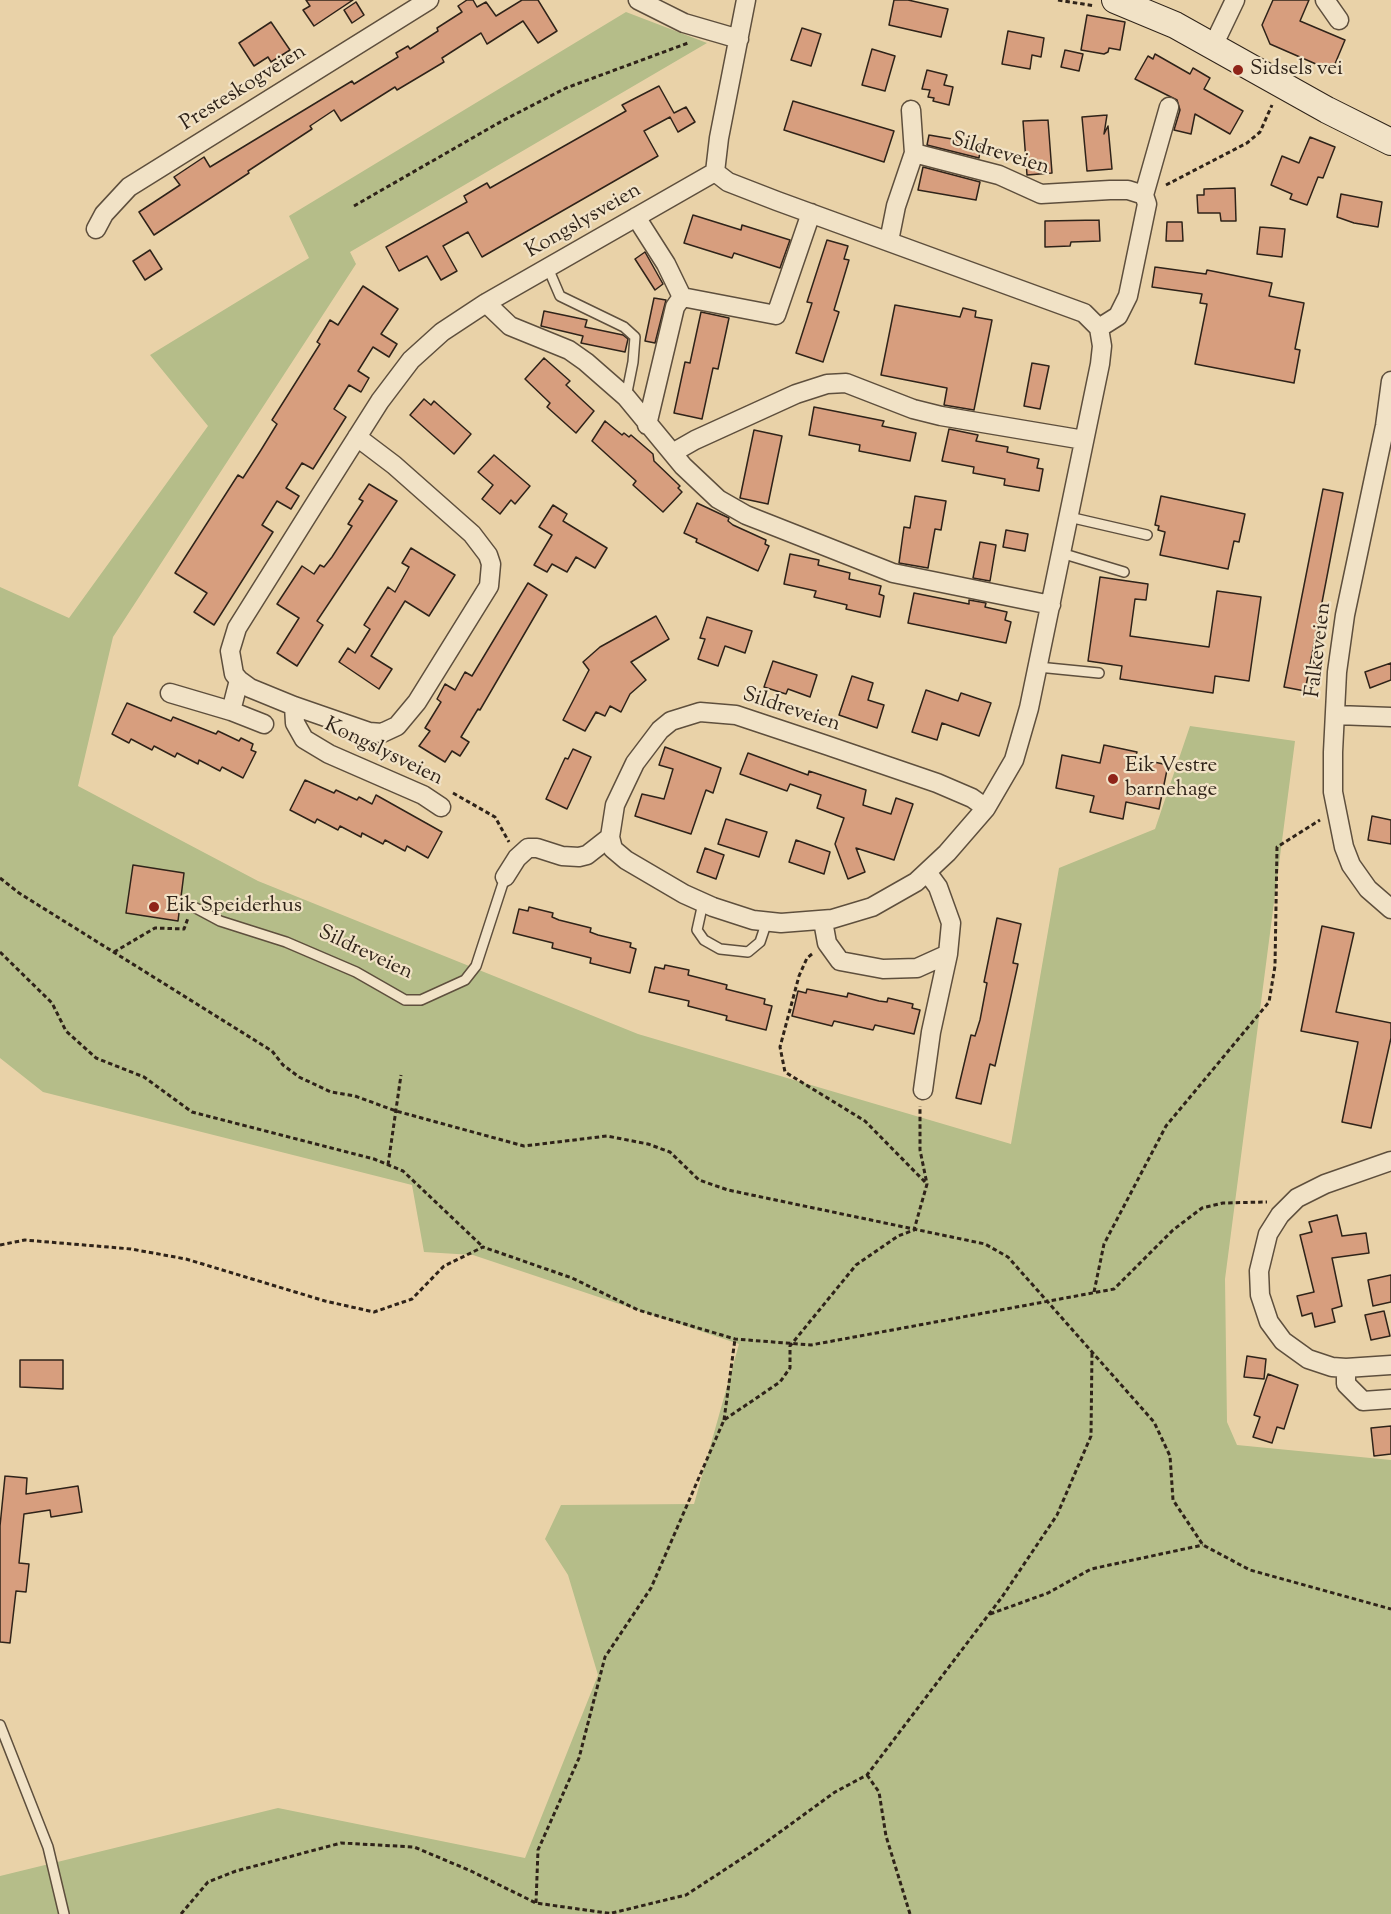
<!DOCTYPE html>
<html>
<head>
<meta charset="utf-8">
<style>
  body { margin:0 }
  canvas { display:block; background:#e9d2a8 }
</style>
</head>
<body>
<canvas width="1391" height="1914"></canvas>
<script>
const c = document.querySelector('canvas').getContext('2d');
c.lineJoin = 'round';
function fillPath(path, color) {
  c.fillStyle = color;
  c.fill(path, 'evenodd');
}
function poly(rows) {
  const path = new Path2D();
  for (const r of rows) {
    path.moveTo(r[0], r[1]);
    for (let i = 2; i < r.length; i += 2) path.lineTo(r[i], r[i + 1]);
  }
  return path;
}
function strokePath(path, color, width, dash) {
  c.strokeStyle = color;
  c.lineWidth = width;
  c.lineCap = dash ? 'butt' : 'round';
  c.setLineDash(dash || []);
  c.stroke(path);
}
function label(font, color, halo, rows, align = 'center') {
  c.font = font + ' "Sorts Mill Goudy",serif';
  c.lineWidth = 4.5;
  c.setLineDash([]);
  c.textBaseline = 'middle';
  c.strokeStyle = halo;
  c.fillStyle = color;
  for (const [text, x, y, turn = 0] of rows) {
    c.save();
    c.translate(x, y);
    c.rotate((+turn || 0) * Math.PI / 180);
    c.textAlign = isNaN(turn) ? turn : align;
    if (halo) c.strokeText(text, 0, 0);
    c.fillText(text, 0, 0);
    c.restore();
  }
}
fillPath(poly([
  [626,12,707,43,350,252,356,264,113,637,78,786,258,881,638,1034,1011,1144,1059,868,1155,829,1190,726,1295,741,1225,1279,1227,1422,1237,1445,1391,1460,1391,1914,0,1914,0,1876,278,1808,525,1858,598,1675,568,1575,545,1539,561,1505,694,1504,739,1344,473,1255,424,1252,412,1185,43,1092,0,1058,0,587,69,618,208,426,150,355,309,258,289,216]
]), '#b5bd89');
const building = poly([
  [306,0,353,0,314,26,303,10,310,6,306,0],
  [467,0,473,0,477,7,486,2,496,16,522,0,538,0,557,31,538,43,523,21,487,44,481,33,442,58,444,62,397,90,395,87,341,121,334,110,310,126,312,129,248,171,249,173,154,235,139,212,180,185,174,177,204,157,210,167,352,81,354,84,398,57,396,53,408,46,410,49,438,31,437,28,462,12,458,6,467,0],
  [894,0,908,0,948,9,941,37,889,25,894,0],
  [1273,0,1309,0,1300,21,1345,40,1332,71,1270,44,1262,25,1273,0],
  [356,2,364,15,352,23,344,10,356,2],
  [1087,15,1125,22,1120,50,1109,48,1108,52,1104,54,1081,50,1087,15],
  [271,22,290,50,271,62,268,57,254,66,239,43,271,22],
  [802,28,821,34,811,66,791,60,802,28],
  [1008,31,1044,38,1041,57,1032,55,1030,69,1002,64,1008,31],
  [872,49,895,56,885,91,862,85,872,49],
  [1065,50,1083,54,1079,71,1061,67,1065,50],
  [1155,54,1190,74,1193,68,1210,78,1204,89,1243,111,1230,134,1195,114,1191,134,1174,130,1180,110,1177,100,1135,79,1148,56,1153,59,1155,54],
  [927,70,947,75,944,85,953,87,949,105,933,101,934,98,928,97,930,90,922,89,927,70],
  [659,86,674,113,686,107,695,122,678,132,670,117,644,131,658,156,482,257,468,232,443,246,457,271,441,280,427,256,399,271,386,247,467,202,464,196,487,183,490,188,626,111,622,105,659,86],
  [793,101,894,131,884,162,784,130,793,101],
  [1107,115,1104,134,1108,126,1112,169,1087,171,1082,117,1107,115],
  [1048,120,1052,173,1027,175,1023,121,1048,120],
  [929,135,981,144,979,158,927,145,929,135],
  [1310,137,1335,147,1323,178,1318,177,1307,205,1290,199,1292,194,1271,185,1282,156,1299,163,1310,137],
  [923,167,980,182,976,200,918,190,923,167],
  [1235,188,1236,221,1221,221,1220,213,1198,213,1197,195,1204,195,1204,189,1235,188],
  [1341,194,1382,202,1378,227,1354,223,1337,217,1341,194],
  [693,215,741,230,742,225,790,240,780,268,734,253,732,258,684,243,693,215],
  [1099,220,1100,241,1071,242,1070,246,1045,247,1045,221,1099,220],
  [1167,222,1182,222,1183,241,1166,241,1167,222],
  [1260,227,1285,229,1282,257,1257,254,1260,227],
  [827,240,848,246,844,259,849,260,834,310,839,312,823,362,796,353,812,303,807,302,827,240],
  [150,250,162,269,145,280,133,261,150,250],
  [645,252,663,284,655,290,635,259,645,252],
  [1155,267,1206,274,1207,270,1272,283,1269,296,1304,303,1295,349,1300,350,1294,383,1195,364,1207,304,1200,303,1202,294,1152,287,1155,267],
  [363,286,398,309,381,334,397,344,389,357,373,347,358,371,369,378,361,392,349,385,334,409,346,417,313,469,302,463,286,488,299,496,291,509,277,501,262,525,273,532,214,625,194,612,207,593,175,573,238,475,243,478,261,450,277,424,272,420,320,344,317,342,330,320,338,325,363,286],
  [654,298,666,300,655,343,645,341,654,298],
  [895,305,960,317,963,308,976,311,975,317,992,320,974,410,944,405,947,388,881,375,895,305],
  [544,311,587,320,585,327,623,335,628,339,625,352,581,343,583,336,541,326,544,311],
  [701,312,729,318,718,369,713,368,702,419,674,413,685,362,690,363,701,312],
  [544,358,570,381,566,385,594,411,576,433,547,407,550,403,525,379,544,358],
  [1032,363,1049,366,1040,409,1024,406,1032,363],
  [424,399,431,405,434,401,471,434,454,454,410,415,424,399],
  [814,407,884,421,882,426,916,433,910,461,859,451,860,445,809,435,814,407],
  [605,421,622,435,624,433,629,437,631,435,653,454,654,461,680,486,678,488,682,492,663,512,633,485,636,481,592,441,605,421],
  [949,429,978,435,976,441,1008,447,1007,452,1039,459,1037,468,1043,469,1039,491,1004,485,1005,479,973,473,974,467,942,461,949,429],
  [754,430,782,436,768,504,740,498,754,430],
  [494,455,530,486,515,504,511,500,500,514,482,499,493,485,478,472,494,455],
  [369,484,397,501,317,621,323,625,297,666,277,653,299,618,277,604,302,566,314,574,320,565,324,567,332,557,352,526,348,524,363,501,359,499,369,484],
  [1323,489,1343,493,1305,691,1284,687,1323,489],
  [915,496,946,501,941,530,935,529,928,568,899,563,904,527,910,528,915,496],
  [1161,496,1245,514,1239,542,1234,541,1228,569,1160,555,1165,532,1158,530,1159,526,1155,525,1161,496],
  [697,503,729,518,728,521,733,525,766,540,765,544,769,546,758,571,696,542,697,539,684,533,697,503],
  [553,505,567,514,563,521,607,548,595,568,576,557,567,572,552,564,547,572,534,565,552,535,539,527,553,505],
  [1006,530,1028,534,1025,551,1003,547,1006,530],
  [980,542,996,545,990,581,973,578,980,542],
  [411,548,455,575,429,616,405,601,371,656,392,669,379,689,339,662,348,648,355,653,370,629,364,625,388,587,395,592,409,567,402,563,411,548],
  [790,554,819,560,818,565,850,573,849,579,881,586,879,594,884,596,880,617,846,609,847,605,814,597,816,591,784,584,790,554],
  [1100,577,1148,584,1146,600,1135,599,1130,636,1209,647,1217,591,1261,597,1249,681,1215,676,1213,693,1120,679,1122,666,1088,661,1100,577],
  [528,583,547,595,480,710,478,709,461,737,469,742,460,756,452,751,445,762,419,746,430,731,425,728,441,702,437,699,445,684,455,690,465,672,472,676,528,583],
  [914,593,969,604,969,600,986,603,985,607,1007,612,1005,620,1011,622,1006,643,908,623,914,593],
  [656,616,669,639,631,662,646,680,630,694,621,712,610,706,605,716,596,712,585,731,563,720,589,670,583,662,600,647,656,616],
  [707,617,752,631,745,653,725,646,718,666,698,659,705,639,700,638,707,617],
  [773,661,817,675,810,697,788,689,786,694,764,687,773,661],
  [1391,663,1391,680,1370,688,1365,672,1391,663],
  [852,676,873,683,868,700,884,705,877,728,839,715,852,676],
  [926,690,958,701,961,693,991,703,979,736,942,723,937,740,912,732,926,690],
  [127,703,171,721,173,717,216,734,218,731,239,741,241,738,253,744,251,750,256,752,243,778,222,767,220,771,199,760,198,764,177,753,175,757,154,746,152,750,131,739,129,743,112,734,127,703],
  [1104,745,1137,752,1135,758,1168,765,1159,809,1126,802,1123,819,1090,812,1094,796,1056,788,1062,755,1100,763,1104,745],
  [665,747,721,768,713,793,706,790,691,834,635,816,642,794,664,799,673,769,659,765,665,747],
  [573,749,591,757,567,809,546,799,565,758,568,759,573,749],
  [748,753,808,775,809,771,866,790,863,805,891,814,896,798,913,804,894,860,856,848,865,872,848,879,835,844,844,818,817,808,821,795,790,784,787,791,740,774,748,753],
  [305,780,334,793,336,790,357,800,359,797,372,804,376,795,442,832,428,858,407,846,405,851,385,840,383,844,362,833,361,837,340,826,338,830,317,819,315,823,290,810,305,780],
  [1372,816,1391,820,1391,844,1368,840,1372,816],
  [726,819,767,832,759,857,718,844,726,819],
  [796,840,830,852,824,874,789,862,796,840],
  [705,848,724,855,716,879,697,872,705,848],
  [133,865,184,873,178,921,126,913,133,865],
  [529,907,553,913,552,917,559,920,591,928,590,932,598,935,631,943,630,947,636,949,630,973,590,963,591,958,552,948,553,943,513,933,519,909,528,911,529,907],
  [997,918,1021,924,1013,963,1018,964,1009,1005,995,1066,990,1064,981,1104,956,1098,971,1035,975,1036,980,1020,987,983,984,982,997,918],
  [1322,926,1354,933,1336,1012,1391,1023,1391,1038,1371,1128,1342,1122,1358,1042,1301,1031,1322,926],
  [665,965,689,970,688,975,696,977,727,985,726,989,765,999,764,1004,772,1006,766,1030,726,1020,727,1016,688,1006,689,1001,649,992,655,967,664,969,665,965],
  [807,989,847,997,848,993,879,1001,887,1002,888,998,913,1004,912,1008,920,1010,914,1034,875,1025,873,1030,834,1021,832,1026,792,1016,798,991,806,993,807,989],
  [1337,1215,1342,1236,1366,1233,1369,1253,1332,1258,1342,1306,1332,1309,1335,1322,1315,1327,1312,1313,1302,1316,1297,1296,1314,1292,1300,1235,1312,1232,1309,1222,1337,1215],
  [1391,1275,1391,1302,1373,1306,1368,1280,1391,1275],
  [1384,1311,1390,1336,1371,1340,1365,1315,1384,1311],
  [1247,1356,1266,1359,1264,1379,1244,1377,1247,1356],
  [20,1360,63,1360,63,1389,20,1387,20,1360],
  [1268,1374,1298,1385,1284,1429,1277,1427,1272,1443,1253,1437,1260,1417,1254,1415,1268,1374],
  [1391,1426,1391,1454,1374,1456,1371,1428,1391,1426],
  [5,1476,27,1478,26,1494,78,1486,82,1512,51,1517,50,1510,24,1514,19,1563,29,1564,26,1592,16,1591,10,1643,0,1642,0,1526,5,1476]
]);
fillPath(building, '#d79e7e');
strokePath(building, '#2f2319', 1.5);
const lane = poly([
  [548,268,560,296,624,327,635,337,633,362,626,397],
  [1069,517,1147,535],
  [1061,553,1124,572],
  [1038,667,1099,673],
  [703,903,697,930,704,940,720,949,748,952,760,942,767,921],
  [192,906,220,921,286,942,356,972,405,1000,421,1000,465,980,476,966,505,877],
  [0,1725,48,1847,64,1914]
]);
const street = poly([
  [638,0,684,23,739,39],
  [1325,0,1339,20],
  [1213,46,1235,0],
  [914,153,999,175,1041,194,1110,190,1128,190,1144,195],
  [715,172,728,182,777,201,1084,313,1099,328,1102,346,1100,364,1029,708,1014,760,986,808,947,853,916,882,872,907,832,919,781,923,753,920,713,907,684,894,626,860,613,849,610,837,615,805,635,763,660,730,671,721,700,712,736,715,826,745,937,783,972,798,986,808],
  [715,172,719,138,746,0],
  [636,217,666,264,682,297],
  [96,229,104,214,129,187,429,0],
  [889,241,896,206,914,153,911,110],
  [486,303,510,326,569,350,586,362,626,397,683,466,718,499,746,515,893,573,1051,605],
  [1099,328,1118,316,1128,296,1147,204,1144,195,1169,107],
  [1391,381,1385,426,1345,615,1337,672,1333,752,1333,792,1344,847,1351,865,1368,889,1391,909],
  [647,425,675,307,682,297,776,315,811,213],
  [357,437,394,465,472,534,488,555,491,564,489,586,417,702,397,726,382,733,369,732,294,706,250,688,239,680,234,674,230,651,237,628,316,502,380,401,411,360,442,332,486,303,715,172],
  [674,452,695,440,796,394,827,384,846,383,913,409,941,416,1084,440],
  [170,693,231,711,239,680],
  [294,706,295,723,304,739,329,754,423,795,441,807],
  [231,711,264,724],
  [1336,715,1391,717],
  [505,877,517,858,528,848,537,848,562,856,579,857,587,855,610,837],
  [823,921,827,943,840,961,883,969,917,968,948,954,951,923,938,887,927,872],
  [923,1090,931,1032,948,954],
  [1391,1161,1325,1184,1297,1198,1280,1215,1268,1234,1259,1271,1260,1295,1269,1322,1283,1341,1308,1359,1332,1367,1346,1368,1391,1365],
  [1346,1368,1346,1384,1363,1401,1391,1399]
]);
const secondary = poly([
  [1115,0,1175,25,1327,110,1391,142]
]);
strokePath(lane, '#5e4f3d', 12);
strokePath(street, '#5e4f3d', 21);
strokePath(secondary, '#2f2319', 28);
strokePath(poly([
  [1058,0,1095,6],
  [1166,185,1247,143,1260,132,1272,105],
  [354,206,502,121,566,88,688,43],
  [453,793,495,817,509,842],
  [0,878,19,893,272,1051,283,1065,299,1077,331,1092,355,1096,396,1111,524,1146,607,1136,648,1144,670,1152,699,1180,728,1190,985,1244,1008,1257,1154,1422,1170,1456,1173,1500,1203,1545,1250,1570,1391,1609],
  [0,952,52,1003,66,1031,96,1058,144,1077,192,1112,374,1159,403,1171,483,1247],
  [114,952,155,928,184,929,188,918],
  [812,954,807,958,799,976,780,1047,785,1072,865,1121,925,1182],
  [388,1165,401,1075],
  [0,1245,25,1240,131,1249,186,1259,325,1301,374,1312,412,1299,444,1266,483,1247,572,1278,638,1310,735,1339,811,1345,1114,1289,1173,1230,1202,1208,1223,1203,1267,1202],
  [1094,1292,1104,1244,1166,1126,1269,1002,1275,966,1277,847,1320,820],
  [724,1420,735,1339],
  [990,1614,1048,1593,1091,1569,1203,1545],
  [867,1775,879,1792,886,1836,910,1914],
  [536,1903,538,1850,579,1758,605,1657,651,1588,724,1420,780,1382,790,1368,790,1346,856,1265,898,1236,914,1230,927,1184,920,1150,920,1106],
  [612,1913,686,1895,758,1848,835,1792,867,1775,1002,1597,1057,1515,1091,1436,1092,1351],
  [181,1914,208,1882,236,1871,341,1843,414,1847,471,1871,536,1903,614,1914]
]), '#2f2319', 3, [4.5, 3]);
strokePath(lane, '#f1e2c6', 9);
strokePath(street, '#f1e2c6', 18);
strokePath(secondary, '#f1e2c6', 26);
for (const [x, y, r, color] of [
  [1238,70,6,"#8f2418"],
  [1113,779,6,"#8f2418"],
  [154,907,6,"#8f2418"]
]) {
  const dot = new Path2D();
  dot.arc(x, y, r, 0, 2 * Math.PI);
  c.fillStyle = color;
  c.fill(dot);
  strokePath(dot, '#f1e2c6', 2);
}
label('21px', '#2f2319', '#f1e2c6', [
  ["Sidsels vei",1250,70],
  ["Eik Vestre",1125,767],
  ["barnehage",1125,791],
  ["Eik Speiderhus",166,907]
], 'left');
label('21px', '#2f2319', '#f1e2c6', [
  ["Presteskogveien",244,89,-32],
  ["Sildreveien",1000,155,17],
  ["Kongslysveien",584,222,-30],
  ["Falkeveien",1320,650,-83],
  ["Sildreveien",791,711,18],
  ["Kongslysveien",383,753,26],
  ["Sildreveien",365,954,25]
]);
</script>
</body>
</html>
